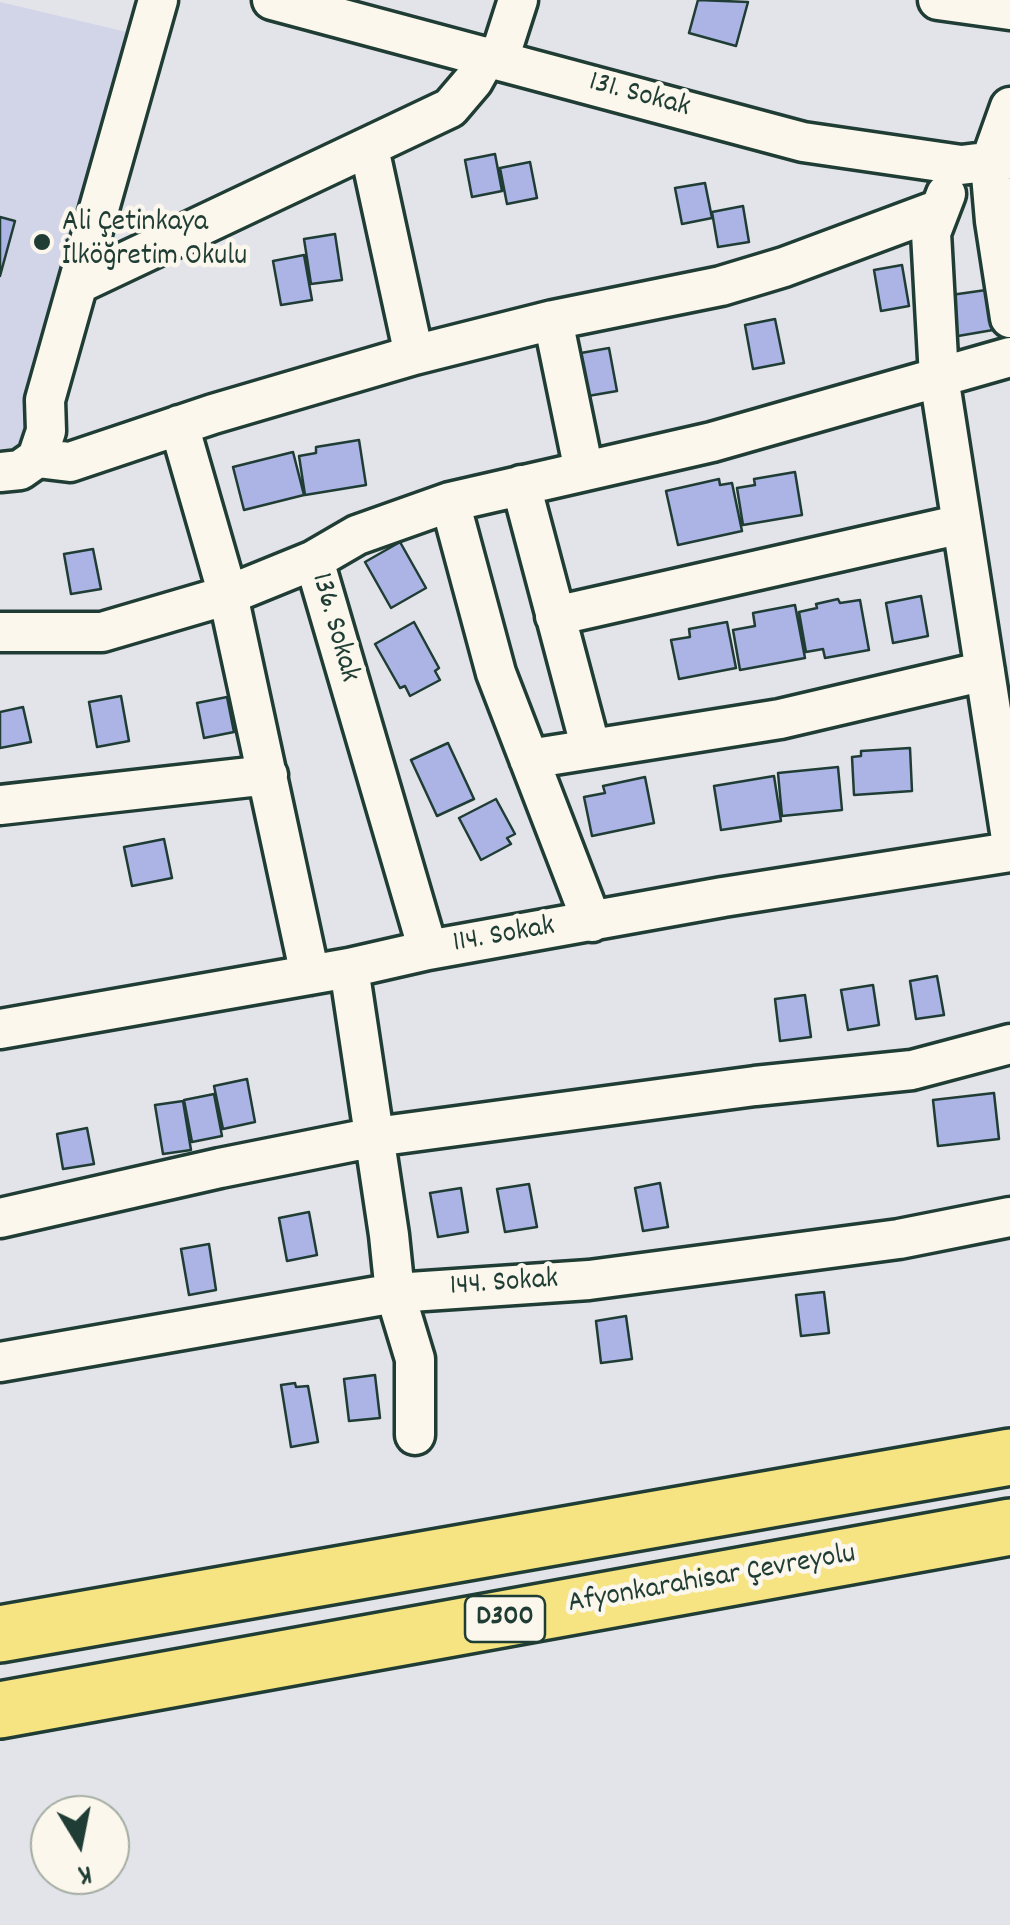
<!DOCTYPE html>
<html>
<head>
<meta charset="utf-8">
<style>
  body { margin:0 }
  #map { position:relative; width:1010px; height:1925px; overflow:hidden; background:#e3e3ea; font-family:Dekko,sans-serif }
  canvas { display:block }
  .north { position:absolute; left:30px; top:1795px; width:100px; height:100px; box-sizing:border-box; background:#fbf7ec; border:2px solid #a3ada2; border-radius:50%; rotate:170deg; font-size:28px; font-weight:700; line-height:40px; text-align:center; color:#1f3d34 }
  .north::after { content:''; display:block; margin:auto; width:35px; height:45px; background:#1f3d34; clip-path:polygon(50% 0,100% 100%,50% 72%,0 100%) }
</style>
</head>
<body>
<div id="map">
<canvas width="1010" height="1925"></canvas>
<div class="north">K</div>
</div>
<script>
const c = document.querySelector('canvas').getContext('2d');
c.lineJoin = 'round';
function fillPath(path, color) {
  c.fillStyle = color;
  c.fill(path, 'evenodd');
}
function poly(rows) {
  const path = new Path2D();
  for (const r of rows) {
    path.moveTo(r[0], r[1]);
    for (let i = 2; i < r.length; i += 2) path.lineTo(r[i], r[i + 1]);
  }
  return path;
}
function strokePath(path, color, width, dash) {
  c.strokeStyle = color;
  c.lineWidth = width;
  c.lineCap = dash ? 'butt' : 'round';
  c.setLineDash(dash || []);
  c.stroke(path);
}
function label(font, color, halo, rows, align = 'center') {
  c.font = font + ' Dekko,sans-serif';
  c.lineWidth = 9;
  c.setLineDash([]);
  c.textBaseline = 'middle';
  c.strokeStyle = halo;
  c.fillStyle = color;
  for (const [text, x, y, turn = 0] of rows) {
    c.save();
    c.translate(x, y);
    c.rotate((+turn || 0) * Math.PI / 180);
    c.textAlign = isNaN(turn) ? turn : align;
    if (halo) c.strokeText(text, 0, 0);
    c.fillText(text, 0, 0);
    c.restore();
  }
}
fillPath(poly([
  [0,2,135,34,31,457,0,449]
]), '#d2d5e8');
const building = poly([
  [698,0,748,2,736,46,689,33,698,0],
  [495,154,502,191,472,197,465,160,495,154],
  [530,162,537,198,507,204,500,168,530,162],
  [705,183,712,218,682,224,675,188,705,183],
  [743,206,749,242,718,247,712,212,743,206],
  [0,217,15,221,0,276,0,217],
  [335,234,342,280,311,284,304,239,335,234],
  [304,255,312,300,281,305,273,261,304,255],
  [902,265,909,306,881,311,874,270,902,265],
  [986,290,993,330,958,336,951,295,986,290],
  [775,319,784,363,753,369,745,325,775,319],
  [609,348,617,391,588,396,581,353,609,348],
  [359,440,366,485,305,495,299,456,316,453,316,447,359,440],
  [293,452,304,495,244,510,233,467,293,452],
  [795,472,802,515,743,525,737,488,755,485,754,479,795,472],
  [719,479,720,485,732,483,742,531,678,545,666,491,719,479],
  [400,542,426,588,391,608,365,562,400,542],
  [93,549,101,589,71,594,64,554,93,549],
  [921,596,928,636,893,643,886,603,921,596],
  [838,599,840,603,860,600,869,650,825,658,823,649,806,652,799,612,817,608,816,604,838,599],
  [795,605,805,658,740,670,733,630,755,626,753,613,795,605],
  [414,622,439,668,435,671,440,680,410,696,405,686,400,688,375,644,414,622],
  [727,622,736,668,679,679,671,640,690,637,689,629,727,622],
  [121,696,129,741,97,747,89,702,121,696],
  [227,697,234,732,204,738,197,703,227,697],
  [23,707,31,742,0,748,0,712,23,707],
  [448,743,474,799,437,816,411,760,448,743],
  [910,748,912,791,854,795,852,757,861,756,861,751,910,748],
  [838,767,842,810,782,816,778,773,838,767],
  [774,776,781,821,721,830,714,786,774,776],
  [645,777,654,823,592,836,584,797,605,793,603,786,645,777],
  [496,799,515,834,507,838,511,844,481,860,459,818,496,799],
  [164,839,172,878,132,886,124,847,164,839],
  [937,976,944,1015,916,1019,910,981,937,976],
  [873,985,879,1025,848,1030,841,990,873,985],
  [805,995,811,1037,780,1041,775,999,805,995],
  [247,1079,255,1122,223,1129,214,1086,247,1079],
  [994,1093,999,1139,938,1146,933,1100,994,1093],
  [214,1094,222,1136,192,1142,184,1100,214,1094],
  [183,1101,191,1150,163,1154,155,1105,183,1101],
  [87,1128,94,1164,63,1169,57,1134,87,1128],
  [660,1183,668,1227,643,1231,635,1188,660,1183],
  [529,1184,537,1227,505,1232,497,1189,529,1184],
  [461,1188,468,1232,438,1237,430,1193,461,1188],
  [309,1212,317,1255,287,1261,279,1218,309,1212],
  [209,1244,216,1290,189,1295,181,1249,209,1244],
  [824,1292,829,1333,801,1336,796,1295,824,1292],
  [626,1316,632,1359,601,1363,596,1321,626,1316],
  [375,1375,380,1418,349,1421,344,1379,375,1375],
  [295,1383,296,1387,308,1386,318,1442,291,1447,281,1385,295,1383]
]);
fillPath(building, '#abb4e4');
strokePath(building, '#1f3d34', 2.5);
const minor = poly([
  [272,0,803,142,961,165,1010,159],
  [938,0,1010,10],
  [499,59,518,0],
  [1010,107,990,163,995,221,1010,318],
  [369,148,414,355],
  [946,194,931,233,939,377,1010,832],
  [78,284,450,108,473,81,487,56],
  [553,320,584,471],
  [179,425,228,595,310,975],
  [37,458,70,462,213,414,414,355,553,320,721,286,784,267,937,210],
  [0,472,20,470,37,458,46,431,45,400,158,0],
  [521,485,591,749],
  [450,502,496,673,592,922],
  [314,560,357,535,450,502,712,442,1010,357],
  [555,616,962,524],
  [0,632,102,632,228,595,314,560,428,950],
  [529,759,780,719,985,671],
  [0,805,268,775],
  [349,968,389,1235,395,1293,415,1359,415,1435],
  [0,1029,349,968,428,950,723,897,1010,852],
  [0,1218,220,1168,375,1137,755,1086,912,1070,1010,1044],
  [0,1362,395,1293,589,1280,899,1239,1010,1217]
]);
const trunk = poly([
  [0,1634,1010,1457],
  [0,1710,1010,1527]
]);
strokePath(minor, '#1f3d34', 45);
strokePath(trunk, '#1f3d34', 62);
strokePath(minor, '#fbf7ec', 38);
strokePath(trunk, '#f6e381', 55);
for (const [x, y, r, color] of [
  [42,242,10,"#1f3d34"]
]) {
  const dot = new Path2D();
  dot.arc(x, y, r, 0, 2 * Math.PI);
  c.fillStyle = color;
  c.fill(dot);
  strokePath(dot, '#fbf7ec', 4);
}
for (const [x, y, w] of [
  [505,1619,80]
]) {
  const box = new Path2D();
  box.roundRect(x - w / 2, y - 23, w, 46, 8);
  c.fillStyle = '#fbf7ec';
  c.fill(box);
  strokePath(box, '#1f3d34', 2.5);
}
label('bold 28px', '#1f3d34', null, [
  ["D300",505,1619]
]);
label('30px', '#1f3d34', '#fbf7ec', [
  ["131. Sokak",639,97,15],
  ["136. Sokak",333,628,74],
  ["114. Sokak",504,937,-10],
  ["144. Sokak",504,1285,-4],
  ["Afyonkarahisar Çevreyolu",712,1581,-10]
]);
label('30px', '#1f3d34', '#fbf7ec', [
  ["Ali Çetinkaya",62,225],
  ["İlköğretim Okulu",62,259]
], 'left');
</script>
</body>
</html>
